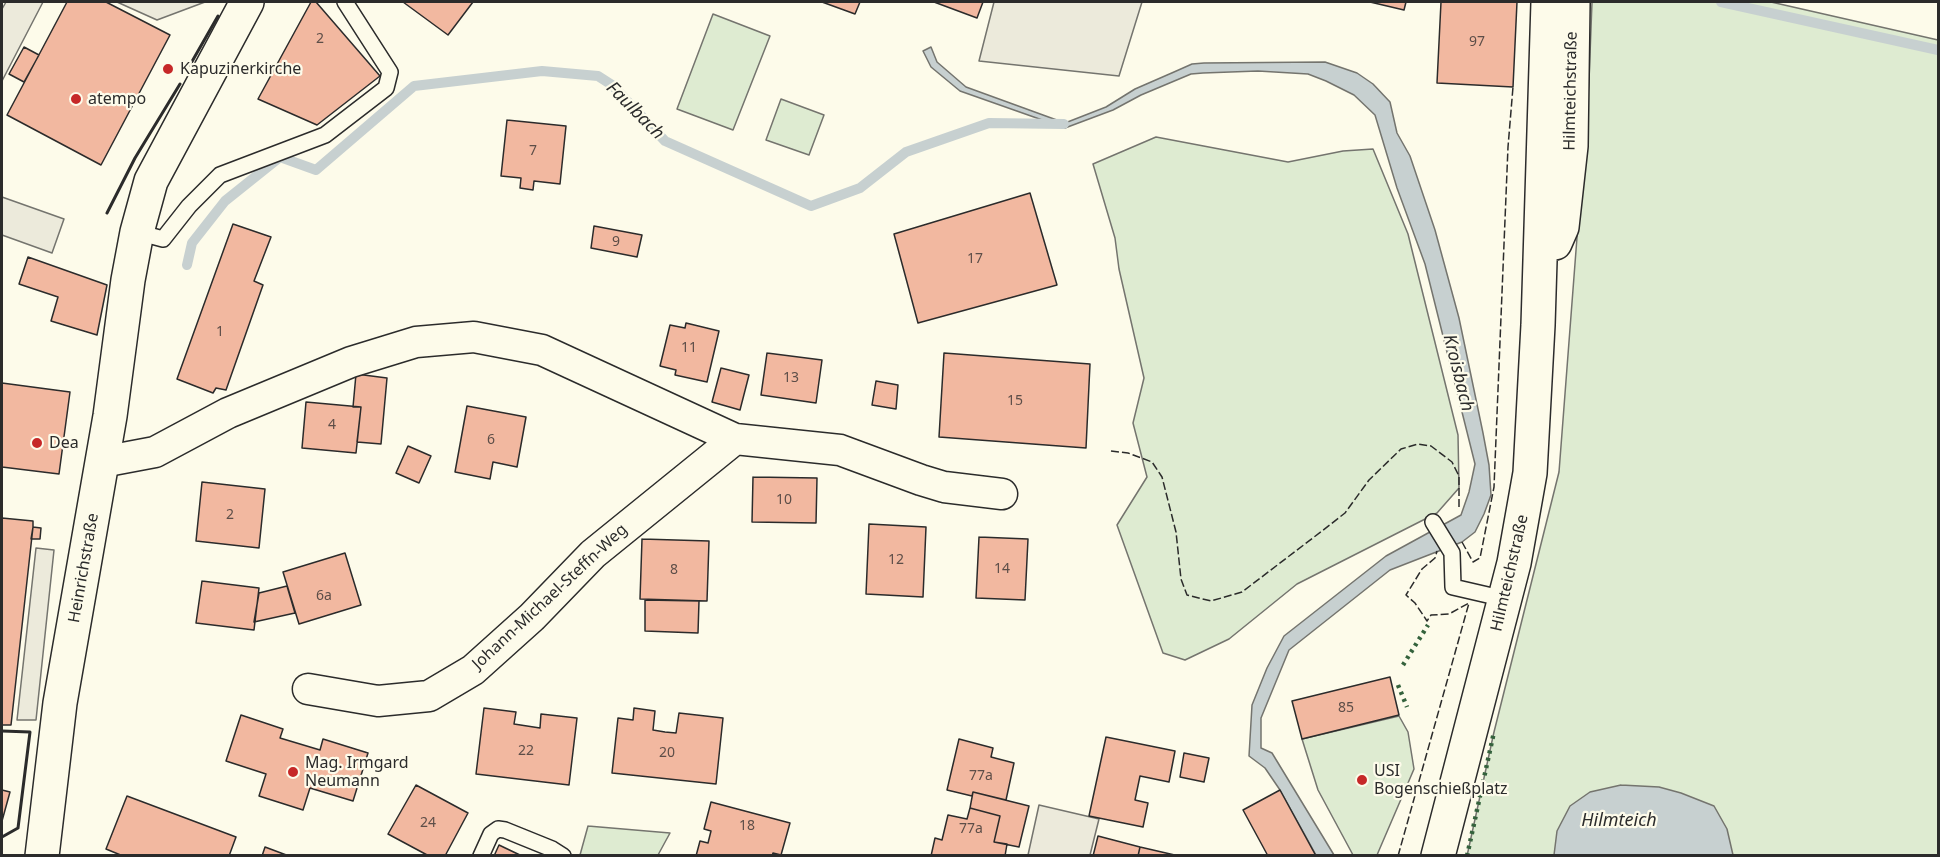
<!DOCTYPE html>
<html>
<head>
<meta charset="utf-8">
<style>
  body { margin:0 }
  #map { position:relative; width:1940px; height:857px; overflow:hidden; background:#fdfbea; font-family:"Noto Sans",sans-serif }
  canvas { display:block }
  .frame { position:absolute; inset:0; border:3px solid #2b2b2b; pointer-events:none }
</style>
</head>
<body>
<div id="map">
<canvas width="1940" height="857"></canvas>
<div class="frame"></div>
</div>
<script>
const c = document.querySelector('canvas').getContext('2d');
c.lineJoin = 'round';
function fillPath(path, color) {
  c.fillStyle = color;
  c.fill(path, 'evenodd');
}
function poly(rows) {
  const path = new Path2D();
  for (const r of rows) {
    path.moveTo(r[0], r[1]);
    for (let i = 2; i < r.length; i += 2) path.lineTo(r[i], r[i + 1]);
  }
  return path;
}
function strokePath(path, color, width, dash) {
  c.strokeStyle = color;
  c.lineWidth = width;
  c.lineCap = dash ? 'butt' : 'round';
  c.setLineDash(dash || []);
  c.stroke(path);
}
function label(font, color, halo, rows, align = 'center') {
  c.font = font + ' "Noto Sans",sans-serif';
  c.lineWidth = 4.5;
  c.setLineDash([]);
  c.textBaseline = 'middle';
  c.strokeStyle = halo;
  c.fillStyle = color;
  for (const [text, x, y, turn = 0] of rows) {
    c.save();
    c.translate(x, y);
    c.rotate((+turn || 0) * Math.PI / 180);
    c.textAlign = isNaN(turn) ? turn : align;
    if (halo) c.strokeText(text, 0, 0);
    c.fillText(text, 0, 0);
    c.restore();
  }
}
const green = poly([
  [1592,2,1771,2,1938,40,1938,855,1467,856,1494,732,1559,472,1589,81,1592,2],
  [713,14,770,36,733,130,677,109,713,14],
  [781,99,824,115,809,155,766,140,781,99],
  [1156,137,1288,162,1343,151,1373,149,1408,234,1458,435,1459,488,1437,513,1297,584,1229,639,1185,660,1163,653,1117,525,1147,477,1133,423,1144,378,1119,269,1115,238,1093,164,1156,137],
  [1399,716,1408,732,1414,769,1377,855,1353,855,1318,790,1302,739,1399,716],
  [588,826,670,833,658,855,580,855,588,826]
]);
fillPath(green, '#deebd1');
strokePath(green, '#74746e', 1.5);
const parking = poly([
  [6,2,43,2,2,81,2,9,6,2],
  [117,2,205,2,157,20,117,2],
  [994,2,1142,2,1119,76,979,61,994,2],
  [2,197,64,219,52,253,2,235,2,197],
  [36,548,54,550,36,720,17,720,36,548],
  [1039,805,1099,819,1090,855,1028,855,1039,805]
]);
fillPath(parking, '#eceadb');
strokePath(parking, '#74746e', 1.5);
const water = poly([
  [931,47,937,62,966,87,1065,123,1106,107,1135,89,1174,72,1192,64,1204,63,1325,62,1357,73,1373,84,1390,102,1397,133,1410,156,1435,230,1459,318,1483,433,1489,465,1491,495,1484,514,1475,532,1462,542,1390,570,1289,650,1261,718,1261,748,1272,753,1334,855,1316,855,1280,790,1265,768,1249,756,1252,705,1267,668,1284,636,1386,556,1461,515,1469,492,1475,464,1425,264,1397,188,1375,115,1354,95,1326,81,1308,74,1258,71,1203,73,1191,74,1141,95,1113,110,1065,128,960,91,931,67,923,51,931,47],
  [1621,785,1659,787,1681,793,1714,806,1727,829,1733,855,1554,855,1557,831,1570,806,1590,792,1621,785]
]);
fillPath(water, '#c7d0d0');
strokePath(water, '#74746e', 1.5);
strokePath(poly([
  [1721,2,1938,50],
  [187,265,192,243,225,201,280,157,316,170,414,86,542,71,598,76,612,85,665,141,811,206,860,188,906,152,989,123,1064,124]
]), '#c7d0d0', 10);
const building = poly([
  [67,2,106,2,170,35,101,165,7,115,67,2],
  [311,2,316,2,380,76,317,125,258,99,311,2],
  [403,2,473,2,448,35,403,2],
  [822,2,860,2,855,14,822,2],
  [934,2,983,2,977,18,934,2],
  [1370,2,1406,2,1404,10,1370,2],
  [1441,2,1517,2,1513,87,1437,83,1441,2],
  [24,47,39,55,24,82,9,74,24,47],
  [507,120,566,126,560,184,534,181,533,190,520,188,521,178,501,176,507,120],
  [1030,193,1057,285,918,323,894,234,1030,193],
  [233,224,271,237,254,281,263,285,226,390,216,388,213,393,177,379,233,224],
  [594,226,642,235,637,257,591,248,594,226],
  [28,257,107,285,97,335,51,321,58,297,19,284,28,257],
  [686,323,719,331,707,382,675,375,676,370,660,366,670,325,685,328,686,323],
  [767,353,822,360,816,403,761,395,767,353],
  [944,353,1090,364,1086,448,939,437,944,353],
  [721,368,749,375,740,410,712,402,721,368],
  [356,374,387,378,381,444,357,442,361,407,353,407,356,374],
  [876,381,898,385,896,409,872,405,876,381],
  [2,383,70,392,59,474,2,467,2,383],
  [306,402,361,407,356,453,302,448,306,402],
  [467,406,526,417,517,467,493,462,490,479,455,472,467,406],
  [408,446,431,456,419,483,396,473,408,446],
  [753,477,817,478,816,523,752,522,753,477],
  [202,482,265,489,259,548,196,541,202,482],
  [2,518,33,521,33,527,11,725,2,725,2,518],
  [869,524,926,527,923,597,866,594,869,524],
  [33,527,41,528,40,539,31,539,33,527],
  [979,537,1028,539,1025,600,976,598,979,537],
  [642,539,709,541,707,601,640,599,642,539],
  [345,553,361,605,299,624,283,572,345,553],
  [202,581,259,588,254,630,196,623,202,581],
  [287,586,295,613,254,622,259,593,287,586],
  [645,600,699,601,698,633,645,631,645,600],
  [1390,677,1399,715,1302,739,1292,701,1390,677],
  [484,708,516,712,514,724,540,728,541,714,577,718,569,785,476,774,484,708],
  [634,708,655,711,653,730,665,732,676,733,679,713,723,718,716,784,612,773,618,718,633,720,634,708],
  [241,715,283,729,280,738,320,750,323,739,368,753,353,801,310,788,303,810,259,796,266,774,226,761,241,715],
  [1106,737,1175,751,1169,782,1140,776,1135,800,1148,803,1143,827,1089,816,1106,737],
  [959,739,993,748,991,757,1014,763,1006,800,973,792,972,796,947,790,959,739],
  [1184,753,1209,758,1204,782,1180,777,1184,753],
  [416,785,468,813,445,856,429,856,388,834,416,785],
  [2,790,10,792,2,821,2,790],
  [1280,790,1316,856,1268,856,1243,810,1280,790],
  [973,792,1029,806,1019,847,994,842,1000,816,970,808,973,792],
  [127,796,236,837,229,856,123,856,106,849,127,796],
  [711,802,790,823,781,855,773,853,772,856,696,856,700,841,708,843,711,831,704,829,711,802],
  [970,808,1000,816,994,842,1007,844,1005,856,931,856,935,838,942,840,948,815,967,819,970,808],
  [1098,836,1140,847,1138,856,1093,856,1098,836],
  [499,845,522,856,494,856,499,845],
  [265,847,289,856,262,856,265,847],
  [1140,847,1179,856,1138,856,1140,847]
]);
fillPath(building, '#f2b8a0');
strokePath(building, '#2b2b2b', 1.5);
const lane = poly([
  [137,232,163,239,189,206,220,175,325,135,386,88,390,72,345,2],
  [1433,522,1452,553,1453,587,1505,599],
  [481,856,491,834,498,829,505,830,552,849,563,856]
]);
const street = poly([
  [102,462,155,452,228,413,351,362,416,342,474,337,542,350,735,439,840,450,921,480,944,487,1002,494],
  [308,689,378,701,429,696,473,670,532,617,593,554,735,439]
]);
const secondary = poly([
  [1555,243,1562,227,1571,146,1573,2],
  [1438,856,1514,563,1530,473,1538,325,1548,2]
]);
const primary = poly([
  [42,856,60,703,110,416,128,280,137,232,151,181,247,2]
]);
strokePath(lane, '#2b2b2b', 18);
strokePath(street, '#2b2b2b', 33);
strokePath(secondary, '#2b2b2b', 36);
strokePath(primary, '#2b2b2b', 36);
strokePath(lane, '#fdfbea', 15);
strokePath(street, '#fdfbea', 30);
strokePath(secondary, '#fdfbea', 33);
strokePath(primary, '#fdfbea', 33);
strokePath(poly([
  [1403,665,1428,625],
  [1398,685,1407,707],
  [1467,856,1494,732]
]), '#34623c', 4.5, [3, 4.5]);
strokePath(poly([
  [1111,451,1128,453,1152,462,1162,477,1176,532,1181,579,1187,595,1211,601,1242,592,1322,531,1345,513,1369,480,1401,449,1418,444,1431,446,1452,462,1459,476,1459,509],
  [1462,542,1473,562,1480,558,1494,487,1508,147,1513,87],
  [1398,856,1469,603,1449,614,1431,615,1427,621,1415,603,1406,595,1422,569,1435,558,1437,551]
]), '#2b2b2b', 1.5, [8, 3]);
strokePath(poly([
  [190,65,218,16],
  [107,213,135,158,180,84],
  [2,731,30,732,18,828,2,837]
]), '#2b2b2b', 3);
for (const [x, y, r, color] of [
  [168,69,6,"#c62828"],
  [76,99,6,"#c62828"],
  [37,443,6,"#c62828"],
  [293,772,6,"#c62828"],
  [1362,780,6,"#c62828"]
]) {
  const dot = new Path2D();
  dot.arc(x, y, r, 0, 2 * Math.PI);
  c.fillStyle = color;
  c.fill(dot);
  strokePath(dot, '#fdfbea', 2);
}
label('14px', '#5d4e48', null, [
  ["2",320,39],
  ["97",1477,42],
  ["7",533,151],
  ["9",616,242],
  ["17",975,259],
  ["1",220,332],
  ["11",689,348],
  ["13",791,378],
  ["15",1015,401],
  ["4",332,425],
  ["6",491,440],
  ["10",784,500],
  ["2",230,515],
  ["12",896,560],
  ["14",1002,569],
  ["8",674,570],
  ["6a",324,596],
  ["85",1346,708],
  ["22",526,751],
  ["20",667,753],
  ["77a",981,776],
  ["24",428,823],
  ["18",747,826],
  ["77a",971,829]
]);
label('16px', '#2b2b2b', '#fdfbea', [
  ["Kapuzinerkirche",180,69],
  ["atempo",88,99],
  ["Dea",49,443],
  ["Mag. Irmgard",305,763],
  ["Neumann",305,781],
  ["USI",1374,771],
  ["Bogenschießplatz",1374,789]
], 'left');
label('16px', '#2b2b2b', '#fdfbea', [
  ["Hilmteichstraße",1571,91,-89],
  ["Heinrichstraße",84,568,-80],
  ["Hilmteichstraße",1510,573,-77],
  ["Johann-Michael-Steffn-Weg",550,597,-43]
]);
label('italic 18px', '#2b2b2b', '#fdfbea', [
  ["Faulbach",635,111,45],
  ["Kroisbach",1458,373,76],
  ["Hilmteich",1619,821]
]);
</script>
</body>
</html>
